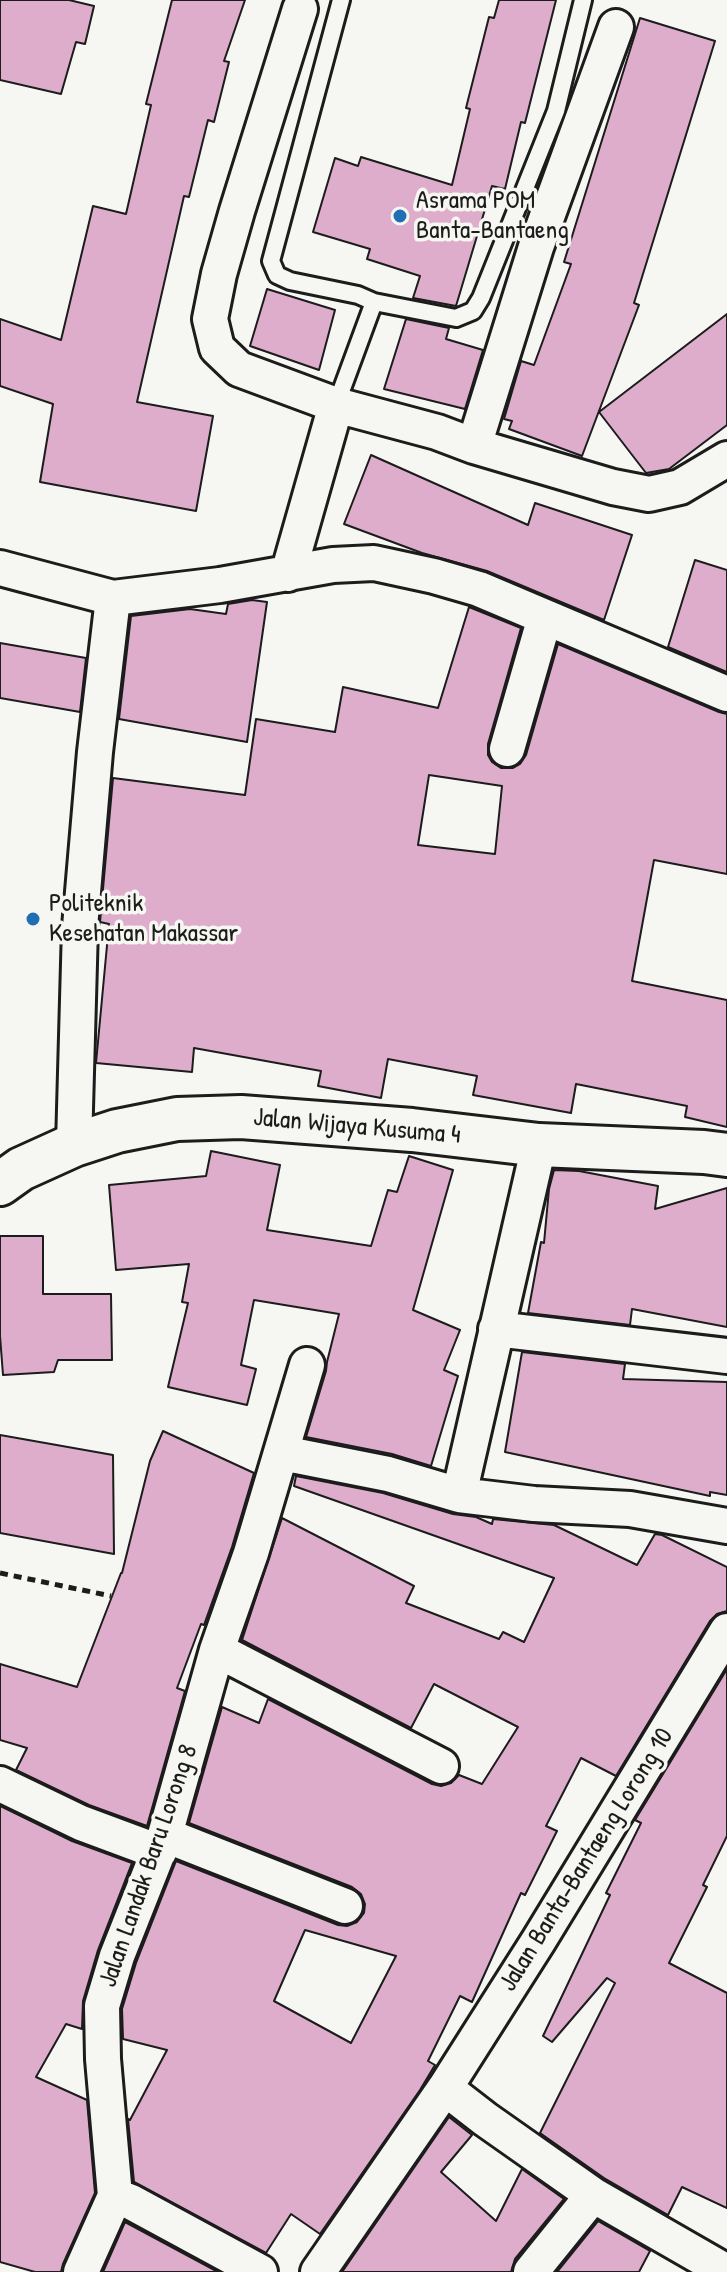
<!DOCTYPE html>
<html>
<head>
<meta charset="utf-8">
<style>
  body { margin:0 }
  canvas { display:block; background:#f6f6f2 }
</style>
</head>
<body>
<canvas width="727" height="2272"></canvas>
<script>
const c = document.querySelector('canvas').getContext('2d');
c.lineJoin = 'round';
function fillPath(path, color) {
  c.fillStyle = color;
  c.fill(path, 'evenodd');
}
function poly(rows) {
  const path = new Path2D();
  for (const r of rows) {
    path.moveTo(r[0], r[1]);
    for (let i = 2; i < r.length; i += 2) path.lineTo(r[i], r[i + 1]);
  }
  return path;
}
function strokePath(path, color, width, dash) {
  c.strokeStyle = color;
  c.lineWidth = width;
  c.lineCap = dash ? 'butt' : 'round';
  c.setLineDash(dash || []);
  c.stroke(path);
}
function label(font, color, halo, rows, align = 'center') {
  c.font = font + ' "Patrick Hand",sans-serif';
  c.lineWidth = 7;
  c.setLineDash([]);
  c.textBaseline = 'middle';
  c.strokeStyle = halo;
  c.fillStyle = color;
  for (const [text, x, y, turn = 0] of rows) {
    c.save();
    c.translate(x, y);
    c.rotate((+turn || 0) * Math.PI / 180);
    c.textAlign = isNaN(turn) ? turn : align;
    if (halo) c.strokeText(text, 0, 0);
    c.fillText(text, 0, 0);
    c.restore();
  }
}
const building = poly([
  [0,0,69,0,94,6,85,44,76,42,61,94,0,80,0,0],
  [172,0,245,0,224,61,229,62,214,122,208,120,189,197,184,196,137,402,213,416,196,511,40,482,53,404,0,386,0,319,61,340,93,206,126,214,151,105,146,104,172,0],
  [499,0,556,0,525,123,521,122,505,189,492,186,456,306,413,298,420,276,367,259,370,249,313,232,335,158,358,166,361,157,452,185,470,109,466,108,489,17,494,18,499,0],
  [640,18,715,41,634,303,639,305,582,456,509,429,512,421,504,419,521,361,534,365,571,264,564,262,640,18],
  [267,289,335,310,319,370,250,346,267,289],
  [727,314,727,425,669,469,646,473,599,412,727,314],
  [406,319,449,328,446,339,483,350,465,409,384,389,406,319],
  [371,455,528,525,535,503,632,535,604,620,487,571,422,553,344,524,371,455],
  [695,560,727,570,727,672,668,647,695,560],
  [252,600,267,602,247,742,119,719,131,616,190,609,226,614,228,604,252,600],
  [469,607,521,628,488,744,488,755,492,762,501,768,513,768,520,764,526,755,558,644,719,712,727,714,727,874,654,860,632,981,727,1000,727,1127,685,1117,687,1106,576,1084,571,1113,473,1095,477,1076,388,1059,381,1098,318,1086,321,1071,194,1048,192,1072,96,1063,109,924,100,922,113,778,245,795,256,719,335,732,343,687,438,708,469,607],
  [429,775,502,786,495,854,418,845,429,775],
  [0,643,86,658,80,712,0,698,0,643],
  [211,1151,280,1165,267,1230,371,1246,388,1190,397,1192,409,1156,453,1170,413,1310,460,1330,444,1370,458,1376,431,1466,392,1454,306,1437,326,1371,327,1362,339,1314,254,1300,241,1365,256,1369,247,1405,168,1387,188,1303,182,1302,189,1264,116,1270,109,1185,206,1176,211,1151],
  [554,1170,579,1171,658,1186,655,1209,727,1188,727,1327,632,1309,630,1325,528,1313,541,1242,544,1243,549,1189,554,1170],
  [0,1236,43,1236,43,1294,111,1294,112,1360,58,1360,54,1372,3,1375,0,1336,0,1236],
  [522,1352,625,1364,623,1379,727,1382,727,1495,710,1492,710,1496,505,1452,522,1352],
  [163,1431,254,1473,232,1547,204,1625,201,1624,177,1688,185,1691,147,1826,89,1805,16,1770,27,1748,0,1740,0,1664,77,1687,121,1573,122,1573,150,1461,163,1431],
  [0,1435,113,1455,114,1554,0,1533,0,1435],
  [296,1476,383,1493,453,1514,476,1517,492,1524,493,1519,554,1525,637,1565,655,1534,662,1535,727,1567,727,1611,717,1614,710,1621,616,1776,581,1758,546,1826,557,1831,525,1895,521,1893,472,2002,460,1996,428,2061,435,2065,420,2090,320,2234,291,2214,266,2253,134,2182,128,2119,130,2120,167,2050,123,2039,122,2009,136,1963,176,1861,338,1925,347,1926,357,1922,364,1913,365,1904,361,1894,352,1887,189,1823,222,1707,259,1723,268,1699,432,1784,441,1786,451,1783,459,1775,482,1784,518,1727,434,1684,411,1728,242,1640,282,1518,414,1586,406,1603,499,1639,503,1632,524,1642,554,1578,294,1486,296,1476],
  [305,1930,396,1956,351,2043,274,2001,305,1930],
  [727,1669,727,1836,703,1885,707,1887,669,1963,727,1993,727,2208,682,2187,668,2215,604,2178,540,2133,615,1983,607,1978,552,2042,543,2036,610,1895,606,1893,641,1823,635,1820,727,1669],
  [0,1806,72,1841,132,1863,98,1950,83,2001,82,2029,66,2024,36,2077,87,2100,95,2193,63,2264,61,2272,35,2272,0,2262,0,1806],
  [449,2117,472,2135,441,2172,496,2221,522,2169,564,2199,515,2259,511,2272,342,2272,449,2117],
  [598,2221,650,2251,639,2272,557,2272,598,2221],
  [125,2222,218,2272,103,2272,125,2222]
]);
fillPath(building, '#deadcb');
strokePath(building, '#1c1c1c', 2);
const service = poly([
  [374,302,456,318,473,311,481,298,556,111,583,0],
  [336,405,374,302,358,295,290,281,277,275,271,261,341,0]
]);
const minor = poly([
  [336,405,437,432,474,446,536,247,616,27],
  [474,446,613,487,649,494,680,487,727,459],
  [0,568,113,598,95,752,80,927,74,1145],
  [288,574,336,405,239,369,217,348,210,319,219,274,237,211,300,9],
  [113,598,220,585,333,565,374,563,434,576,479,589,727,694],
  [507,749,545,617],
  [496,1329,727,1356],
  [282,1453,388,1474,459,1495,534,1504,630,1509,727,1526],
  [459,1495,539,1145],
  [217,1650,441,1766],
  [0,1784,81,1823,159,1852],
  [165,1835,345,1906],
  [445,2088,485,2119,593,2195,727,2272],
  [115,2196,131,2202,260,2272],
  [81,2272,115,2196,103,2059,102,2006,117,1956,165,1835,217,1650,251,1553,307,1365],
  [318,2272,445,2088,539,1940,727,1631],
  [531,2272,593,2195]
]);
const tertiary = poly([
  [0,1184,21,1169,74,1145,117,1131,177,1119,241,1117,412,1130,539,1145,704,1152,727,1155]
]);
strokePath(service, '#1c1c1c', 22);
strokePath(minor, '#1c1c1c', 40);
strokePath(tertiary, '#1c1c1c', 48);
strokePath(poly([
  [0,1573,111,1596]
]), '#1c1c1c', 5, [8, 6]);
strokePath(service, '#f6f6f2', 16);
strokePath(minor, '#f6f6f2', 34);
strokePath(tertiary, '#f6f6f2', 42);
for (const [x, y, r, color] of [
  [400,216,8,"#1f6fb2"],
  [33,919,8,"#1f6fb2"]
]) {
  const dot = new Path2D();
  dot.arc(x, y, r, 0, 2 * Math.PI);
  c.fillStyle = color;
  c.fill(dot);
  strokePath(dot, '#f6f6f2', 3);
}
label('26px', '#1c1c1c', '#f6f6f2', [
  ["Asrama POM",416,201],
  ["Banta-Bantaeng",416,231],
  ["Politeknik",49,904],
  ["Kesehatan Makassar",49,934]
], 'left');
label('26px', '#1c1c1c', '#f6f6f2', [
  ["Jalan Wijaya Kusuma 4",357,1127,5],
  ["Jalan Banta-Bantaeng Lorong 10",587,1860,-58],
  ["Jalan Landak Baru Lorong 8",149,1866,-71]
]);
</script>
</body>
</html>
